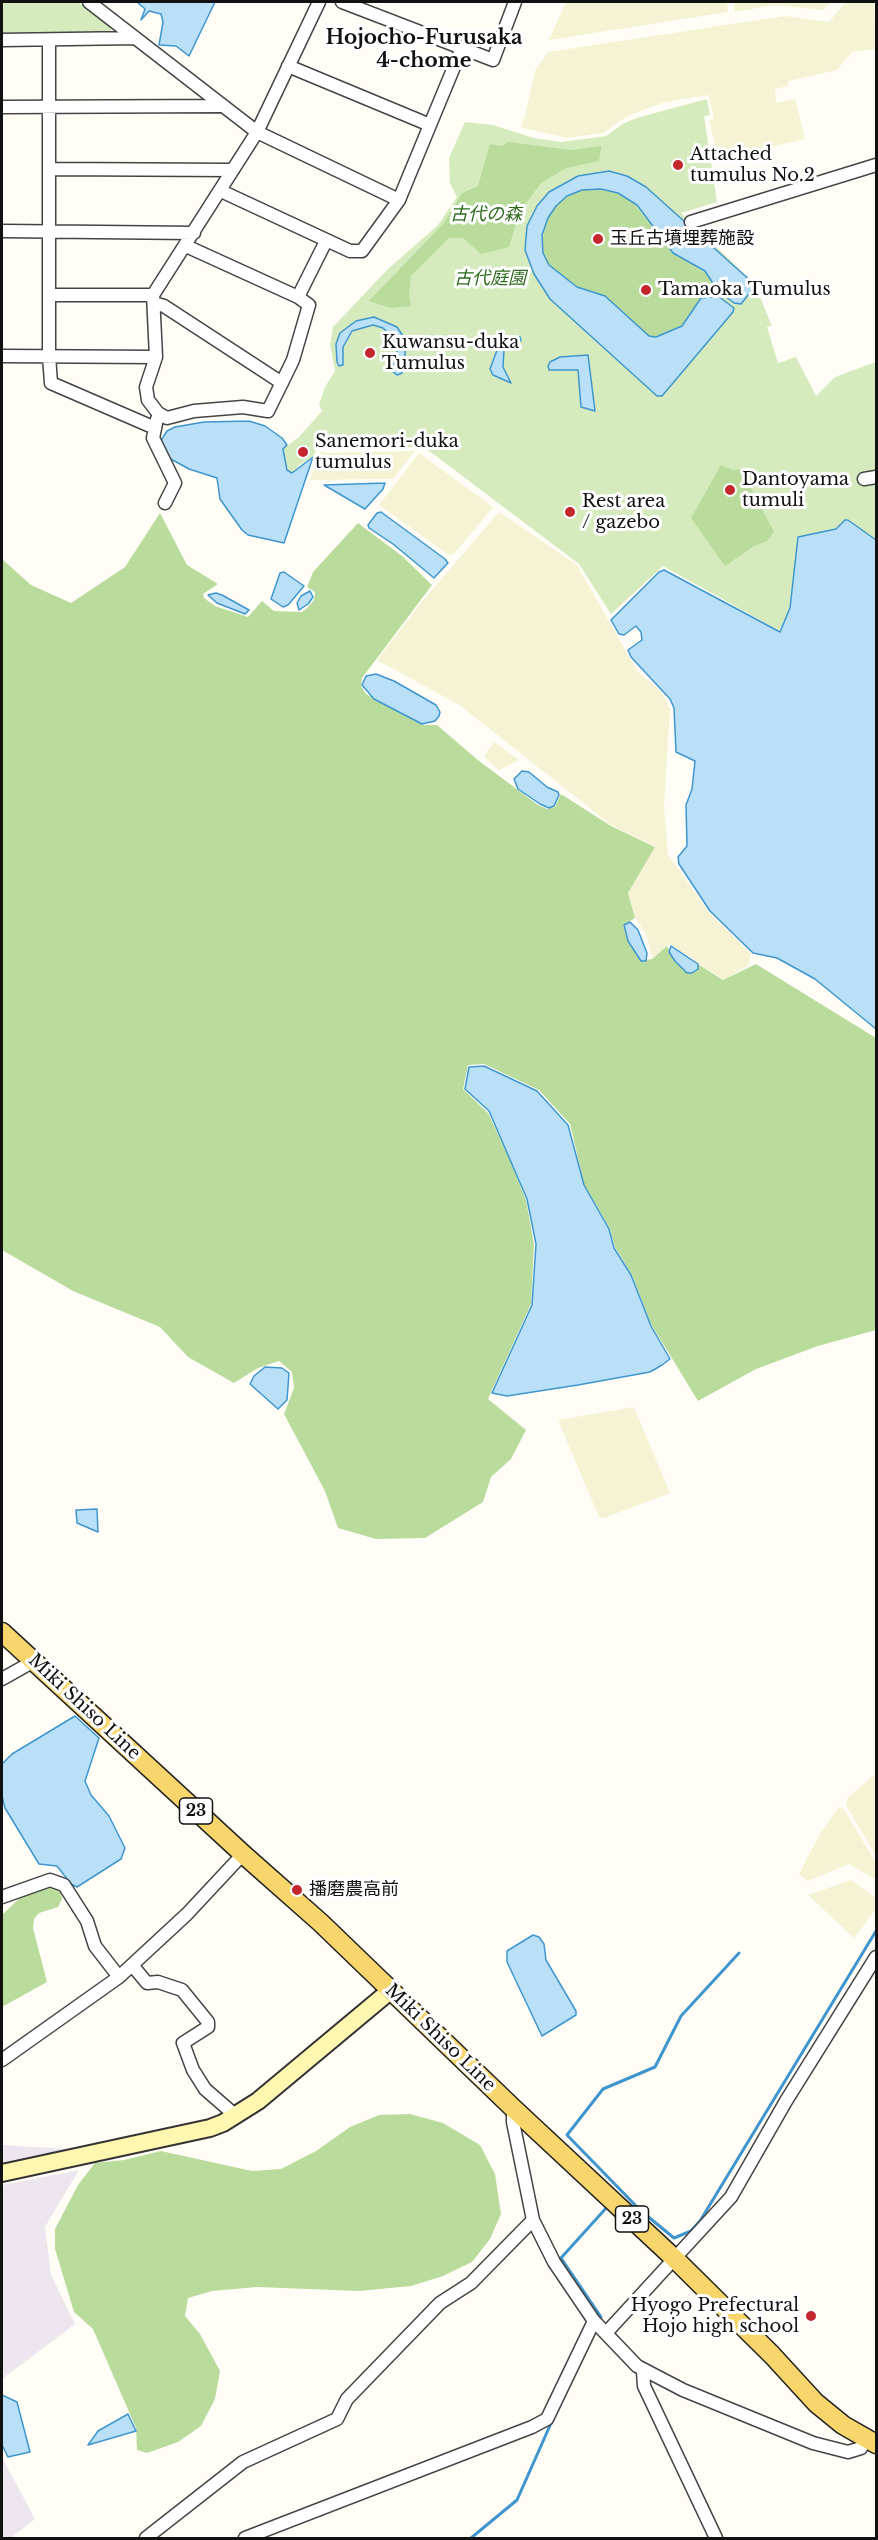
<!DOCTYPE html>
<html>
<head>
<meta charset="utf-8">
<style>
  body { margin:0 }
  #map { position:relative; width:878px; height:2540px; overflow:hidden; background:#fffdf5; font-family:"Libre Baskerville",serif }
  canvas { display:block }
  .frame { position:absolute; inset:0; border:3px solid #111; pointer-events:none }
</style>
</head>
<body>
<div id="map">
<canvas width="878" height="2540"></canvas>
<div class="frame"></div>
</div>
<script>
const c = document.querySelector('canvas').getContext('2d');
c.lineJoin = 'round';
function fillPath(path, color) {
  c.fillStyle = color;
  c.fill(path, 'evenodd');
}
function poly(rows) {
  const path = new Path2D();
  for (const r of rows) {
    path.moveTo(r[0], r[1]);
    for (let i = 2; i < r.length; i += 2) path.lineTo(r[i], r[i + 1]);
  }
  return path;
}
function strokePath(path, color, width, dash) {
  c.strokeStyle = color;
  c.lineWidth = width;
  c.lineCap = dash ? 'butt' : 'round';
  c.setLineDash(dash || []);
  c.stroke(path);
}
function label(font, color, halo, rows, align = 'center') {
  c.font = font + ' "Libre Baskerville","Noto Sans JP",serif';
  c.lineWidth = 6;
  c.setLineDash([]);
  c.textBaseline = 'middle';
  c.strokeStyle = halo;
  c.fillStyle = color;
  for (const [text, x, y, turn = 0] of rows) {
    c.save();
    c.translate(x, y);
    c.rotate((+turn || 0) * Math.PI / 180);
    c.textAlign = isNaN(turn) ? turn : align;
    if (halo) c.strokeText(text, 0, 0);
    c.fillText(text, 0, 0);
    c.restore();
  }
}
fillPath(poly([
  [2,2145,69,2149,2,2164],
  [79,2170,45,2227,51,2275,75,2324,2,2379,2,2185],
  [2,2457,35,2519,11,2538,2,2538]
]), '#eee6ef');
fillPath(poly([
  [566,2,727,2,728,12,549,40],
  [734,2,831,2,823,10,775,5,735,12],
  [846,2,874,2,876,49,852,52,837,70,788,81,788,86,775,89,776,103,795,99,805,139,718,159,709,120,714,119,708,95,665,102,646,109,626,117,603,133,567,138,520,127,525,116,535,71,548,52,785,16,829,22],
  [321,451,326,453,415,451,393,479,310,480],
  [419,453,493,507,454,554,449,555,379,505],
  [499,512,577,565,637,671,661,692,670,709,664,807,668,855,709,912,751,954,749,965,724,980,670,944,652,958,646,934,635,918,628,893,655,846,611,825,461,706,377,660,425,598],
  [494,742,519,760,499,770,484,757],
  [634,1407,670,1493,604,1518,599,1517,558,1420],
  [876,1773,876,1856,846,1805,848,1798],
  [839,1807,843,1808,876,1863,876,1880,849,1864,808,1881,799,1874,821,1832],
  [851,1880,876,1898,876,1909,854,1938,808,1895]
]), '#f6f3d4');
fillPath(poly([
  [2,2,78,2,111,28,111,36,2,36],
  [707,99,710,115,704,116,717,202,681,213,754,283,772,326,767,327,778,363,796,357,816,396,835,377,876,362,876,540,848,519,836,529,798,537,790,608,783,628,778,630,663,566,611,614,579,564,424,447,317,448,313,456,298,466,293,473,288,470,283,449,299,437,322,411,319,405,325,387,335,371,330,345,333,327,388,269,438,225,457,197,450,183,449,158,465,122,493,125,534,138,561,142,606,136,624,123,640,117]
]), '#d5ebbd');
fillPath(poly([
  [508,142,571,150,601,146,601,149,599,161,566,168,541,183,520,211,509,247,481,254,463,238,449,238,411,276,409,295,411,306,391,308,369,301,444,223,462,193,478,186,490,144,502,146],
  [589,188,609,190,630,199,673,253,708,275,717,293,699,300,683,327,656,337,649,337,605,296,578,287,549,265,543,253,542,240,548,218,556,206,567,196],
  [721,465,733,470,741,469,774,532,767,541,754,546,725,566,691,518],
  [160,513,187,565,218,584,203,594,204,598,215,606,248,617,262,601,274,611,302,612,307,608,314,600,315,592,307,587,313,572,358,523,402,556,432,585,362,678,361,686,366,694,423,725,437,725,479,761,538,805,547,809,555,807,561,794,611,826,655,847,628,893,635,918,623,925,629,944,641,961,652,959,667,946,675,961,687,973,692,973,698,964,723,980,756,964,876,1038,876,1330,818,1346,756,1369,698,1401,651,1324,632,1275,615,1247,610,1229,584,1184,570,1124,539,1090,484,1064,468,1065,463,1089,488,1113,509,1158,526,1200,534,1244,531,1304,488,1399,526,1430,511,1459,491,1477,483,1502,425,1538,376,1539,338,1528,325,1491,284,1414,294,1388,292,1372,279,1361,258,1368,234,1383,188,1357,160,1327,73,1291,2,1250,2,559,31,585,71,603,125,567],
  [50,1886,59,1887,62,1899,58,1907,39,1913,34,1919,33,1928,47,1982,2,2007,2,1915,25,1893],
  [410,2114,443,2123,480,2145,495,2174,501,2214,490,2239,472,2262,443,2276,411,2286,359,2291,257,2287,212,2291,188,2298,185,2316,200,2334,220,2371,215,2399,201,2426,178,2442,147,2453,137,2450,136,2428,93,2329,74,2312,55,2249,55,2229,78,2185,95,2163,124,2160,161,2151,252,2171,281,2169,316,2151,350,2127,379,2115]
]), '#b9dc9c');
const water = poly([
  [137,2,215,2,189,56,176,46,159,45,163,22,161,14,149,11,141,20,145,9,137,2],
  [609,171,627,176,646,187,753,283,752,290,741,304,734,303,718,291,705,271,673,253,637,205,618,193,601,189,582,190,567,196,556,206,548,218,542,235,543,253,549,265,577,287,605,296,649,336,656,337,682,326,701,298,718,296,734,308,733,312,662,396,657,396,550,299,534,274,525,250,527,226,537,206,549,192,578,176,609,171],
  [374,317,397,327,405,339,405,364,402,373,397,375,392,371,397,351,393,338,383,328,373,325,352,331,343,347,343,365,339,366,337,362,336,344,340,333,356,321,374,317],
  [520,337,521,341,504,349,503,367,511,383,493,375,490,369,499,345,510,338,520,337],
  [588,355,595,411,581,407,578,370,549,370,548,366,550,362,560,357,588,355],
  [249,421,265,426,282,438,287,445,283,449,287,470,292,473,313,457,284,543,248,535,242,530,220,499,217,478,189,469,169,458,160,442,167,431,175,427,204,422,249,421],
  [385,483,383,489,365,509,324,485,385,483],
  [381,512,445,559,448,563,445,566,434,578,393,544,369,528,368,525,377,513,381,512],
  [845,520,848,520,876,540,876,1029,815,979,777,958,753,953,710,911,679,864,678,857,687,846,686,805,692,789,695,761,676,752,674,708,670,699,631,657,628,650,642,640,641,632,636,626,624,635,619,634,611,620,659,572,664,570,780,632,790,608,798,537,836,529,845,520],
  [284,572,304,586,288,605,283,607,271,599,280,573,284,572],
  [310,591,313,597,308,604,299,610,297,603,301,596,310,591],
  [216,593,222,595,249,610,245,614,217,603,208,595,216,593],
  [376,674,394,681,436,705,440,712,439,716,435,721,422,724,374,699,362,685,366,676,376,674],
  [522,771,529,772,547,787,558,792,559,795,554,806,549,808,540,804,518,789,514,779,522,771],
  [630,922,638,930,647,953,646,961,641,961,628,941,624,925,630,922],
  [671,946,698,964,698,969,692,973,687,973,675,961,669,952,671,946],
  [484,1066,537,1091,568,1125,584,1185,609,1229,614,1248,631,1275,651,1326,670,1359,662,1365,650,1372,578,1385,507,1396,492,1393,532,1305,536,1244,527,1199,489,1111,465,1089,469,1067,484,1066],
  [265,1367,282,1368,289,1373,287,1400,278,1409,250,1384,254,1376,265,1367],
  [97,1509,98,1532,77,1523,76,1510,97,1509],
  [75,1716,99,1738,85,1781,91,1795,109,1816,125,1848,121,1859,77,1887,71,1884,57,1866,39,1864,5,1808,2,1796,2,1764,12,1754,75,1716],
  [533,1935,539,1937,544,1944,546,1960,576,2011,576,2015,542,2036,507,1962,507,1951,533,1935],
  [2,2395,17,2402,30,2452,8,2457,2,2445,2,2395],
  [128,2414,136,2431,88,2445,98,2431,128,2414]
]);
fillPath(water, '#b9e0f7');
strokePath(water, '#3f96cf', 1.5);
strokePath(poly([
  [739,1953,681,2016,655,2067,603,2089,567,2135,640,2210,674,2238,691,2231,700,2221,876,1931],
  [599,2321,601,2317,561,2258,608,2206],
  [471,2538,517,2500,552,2421]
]), '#3f96cf', 3);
const street = poly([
  [89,2,257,132,399,200,461,50],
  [319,2,257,132,153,295,156,357,146,387,148,400,158,413,167,418,194,411,243,407,268,411,293,360,309,305,298,297,326,241],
  [342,2,493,60,515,2],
  [2,40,135,38],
  [49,40,49,356,51,383,155,428],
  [288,66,430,125],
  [2,107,221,106],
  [50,169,233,170],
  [221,191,350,251,362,251,399,200],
  [691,222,876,165],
  [2,231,194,233],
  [186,246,298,297],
  [50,295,153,295],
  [154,303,164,306,282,383],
  [2,356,156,357],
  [157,419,153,438,175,483,165,503],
  [864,479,876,477],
  [2,1679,34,1661],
  [2,1897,50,1880,64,1885,87,1921,95,1946,119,1977],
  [132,1965,147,1983,158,1982,182,1990,208,2022,208,2027,183,2043,193,2070,205,2089,236,2116],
  [2,2060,119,1977,187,1914,243,1854],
  [513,2108,513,2122,533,2220,554,2262,594,2321,637,2366,683,2390,813,2443,848,2452,861,2448,865,2439],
  [606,2333,731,2197,786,2101,876,1957],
  [643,2371,644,2386,716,2538],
  [146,2538,243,2462,337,2419,347,2399,440,2303,471,2283,533,2220],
  [245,2538,532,2427,547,2419,594,2321]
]);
const secondary = poly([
  [2,2173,210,2128,223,2123,258,2101,391,1990]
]);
const primary = poly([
  [2,1632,243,1854,321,1923,513,2108,676,2260,772,2355,816,2403,843,2425,876,2444]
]);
strokePath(street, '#444', 15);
strokePath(secondary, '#333', 20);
strokePath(primary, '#222', 21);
strokePath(street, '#fff', 12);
strokePath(secondary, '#fff6b0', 16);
strokePath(primary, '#f9d66b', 18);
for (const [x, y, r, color] of [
  [678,165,6,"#c4262e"],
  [598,239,6,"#c4262e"],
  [646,290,6,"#c4262e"],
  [370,353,6,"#c4262e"],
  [303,452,6,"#c4262e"],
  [730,490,6,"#c4262e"],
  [570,512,6,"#c4262e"],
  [297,1890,6,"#c4262e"],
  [811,2316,6,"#c4262e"]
]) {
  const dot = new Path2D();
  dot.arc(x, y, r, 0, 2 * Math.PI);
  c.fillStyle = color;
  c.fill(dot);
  strokePath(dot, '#fff', 2);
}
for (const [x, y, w] of [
  [196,1811,33],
  [632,2219,33]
]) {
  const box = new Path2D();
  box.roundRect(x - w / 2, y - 13, w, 26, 4.5);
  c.fillStyle = '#fff';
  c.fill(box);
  strokePath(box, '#111', 1.5);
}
label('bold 16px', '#111', null, [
  ["23",196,1811],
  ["23",632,2219]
]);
label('18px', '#111', '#fff', [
  ["Attached",690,155],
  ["tumulus No.2",690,176],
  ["玉丘古墳埋葬施設",610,239],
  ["Tamaoka Tumulus",658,290],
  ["Kuwansu-duka",382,343],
  ["Tumulus",382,364],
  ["Sanemori-duka",315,442],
  ["tumulus",315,463],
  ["Dantoyama",742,480],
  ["tumuli",742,501],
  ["Rest area",582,502],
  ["/ gazebo",582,523],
  ["播磨農高前",309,1890],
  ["Hyogo Prefectural",799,2306,"right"],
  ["Hojo high school",799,2327,"right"]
], 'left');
label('italic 18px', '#2f6b1f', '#fff', [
  ["古代の森",486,215],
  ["古代庭園",490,279]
]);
label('18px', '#111', '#fff', [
  ["Miki Shiso Line",84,1707,43],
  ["Miki Shiso Line",440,2038,44]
]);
label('bold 20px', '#111', '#fff', [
  ["Hojocho-Furusaka",424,38],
  ["4-chome",424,61]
]);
</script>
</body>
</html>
